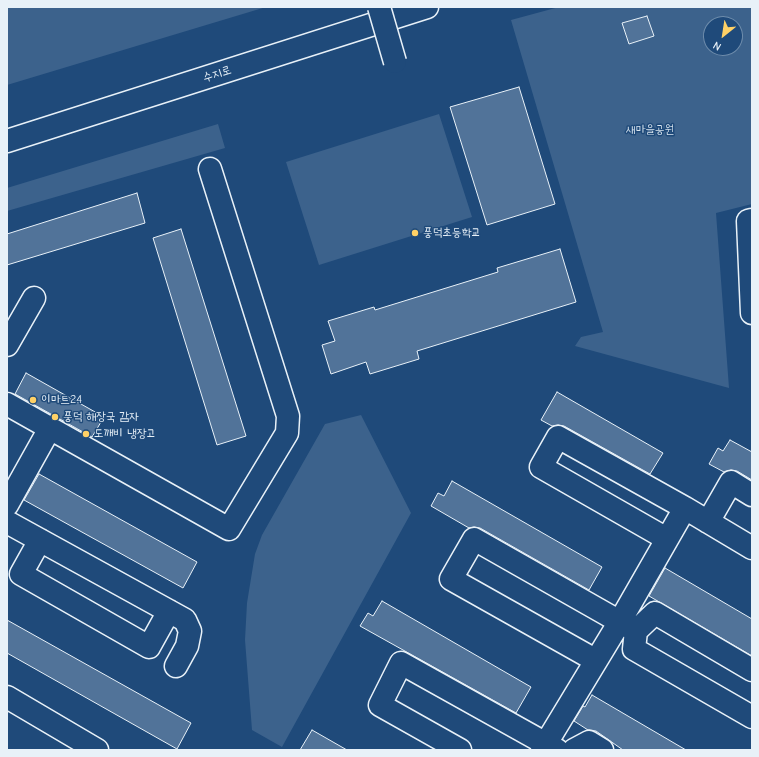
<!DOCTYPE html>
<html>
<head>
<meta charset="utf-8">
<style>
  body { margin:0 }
  #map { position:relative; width:759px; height:757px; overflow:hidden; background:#1f4a7a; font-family:"Comic Neue",sans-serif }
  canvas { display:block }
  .frame { position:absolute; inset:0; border:8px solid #e8f1f8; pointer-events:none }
  .north { position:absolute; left:703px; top:16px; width:40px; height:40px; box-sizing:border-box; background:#1f4a7a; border:1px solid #6f8dac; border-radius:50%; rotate:210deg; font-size:11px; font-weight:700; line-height:16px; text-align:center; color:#e8f1f8 }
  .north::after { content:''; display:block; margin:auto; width:14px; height:18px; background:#ffd166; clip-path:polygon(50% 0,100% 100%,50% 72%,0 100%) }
</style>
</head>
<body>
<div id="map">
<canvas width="759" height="757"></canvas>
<div class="frame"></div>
<div class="north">N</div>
</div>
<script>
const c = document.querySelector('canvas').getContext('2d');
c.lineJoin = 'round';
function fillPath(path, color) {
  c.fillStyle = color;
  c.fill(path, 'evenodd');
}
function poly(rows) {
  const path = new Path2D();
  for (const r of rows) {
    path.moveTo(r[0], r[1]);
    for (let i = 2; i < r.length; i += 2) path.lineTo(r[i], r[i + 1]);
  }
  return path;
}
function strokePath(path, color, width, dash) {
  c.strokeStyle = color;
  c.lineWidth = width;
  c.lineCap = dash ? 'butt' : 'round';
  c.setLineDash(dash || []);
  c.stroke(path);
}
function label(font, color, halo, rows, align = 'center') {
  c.font = font + ' "Comic Neue","Poor Story",sans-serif';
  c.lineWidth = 3;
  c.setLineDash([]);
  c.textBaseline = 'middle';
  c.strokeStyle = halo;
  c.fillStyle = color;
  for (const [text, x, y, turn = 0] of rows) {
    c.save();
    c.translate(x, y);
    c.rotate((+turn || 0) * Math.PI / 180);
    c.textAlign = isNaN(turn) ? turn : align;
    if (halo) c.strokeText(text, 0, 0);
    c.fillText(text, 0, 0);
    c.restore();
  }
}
fillPath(poly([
  [7,7,266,7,7,85],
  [559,7,752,7,752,204,716,213,729,388,575,346,581,337,603,332,511,20],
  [711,24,735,24,735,48,711,48],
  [439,114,472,217,319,265,286,162],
  [218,124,225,148,7,211,7,188],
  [361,415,411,513,282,747,252,730,245,640,247,603,255,554,262,535,325,424]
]), '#3c628c');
const building = poly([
  [647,16,654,36,629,44,622,23,647,16],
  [519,87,555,204,487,225,450,107,519,87],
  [137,193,145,223,7,265,7,234,137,193],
  [181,229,246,436,217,445,153,238,181,229],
  [560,249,576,302,417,351,419,359,370,374,366,362,331,374,322,345,335,341,328,321,374,307,375,310,498,272,497,268,560,249],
  [26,373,104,417,92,437,15,394,26,373],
  [557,392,663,453,650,474,564,426,558,425,552,426,541,420,557,392],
  [730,440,752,452,752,480,737,471,731,470,724,472,709,464,718,448,723,451,730,440],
  [39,474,197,562,183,588,24,500,39,474],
  [452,481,602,567,589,590,480,528,474,527,469,528,431,506,438,493,444,496,452,481],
  [665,568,752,619,752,656,649,596,665,568],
  [382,601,531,687,516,713,360,626,368,613,373,616,382,601],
  [7,620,191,723,177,749,7,653,7,620],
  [592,695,686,750,623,750,596,731,588,730,574,721,583,706,585,707,592,695],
  [312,730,347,750,300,750,312,730]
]);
fillPath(building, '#517399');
strokePath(building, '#e8f1f8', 1);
const minor = poly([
  [752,220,748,221,752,313],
  [7,345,34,298],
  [7,404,229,529,287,433,288,416,210,169],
  [7,505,50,428],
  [7,522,185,620,190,631,187,646,176,666],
  [708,522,731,482,752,495],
  [667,539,541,467,558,437,685,508,752,548],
  [40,540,21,574,149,647,169,611],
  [595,660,451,579,474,539,636,631],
  [752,670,655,613,636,631,634,649,752,717],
  [7,697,97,750],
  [460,750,380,705,401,663,557,750],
  [542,750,619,623,685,508],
  [574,750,589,742,602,750]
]);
const major = poly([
  [7,141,427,7]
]);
strokePath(minor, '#e8f1f8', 25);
strokePath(major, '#e8f1f8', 25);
strokePath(minor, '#1f4a7a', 22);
strokePath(major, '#1f4a7a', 22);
const minorBridge = poly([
  [379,7,395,62]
]);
strokePath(minorBridge, '#e8f1f8', 25, []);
strokePath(minorBridge, '#1f4a7a', 22);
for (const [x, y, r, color] of [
  [415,233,4,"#ffd166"],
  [33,400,4,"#ffd166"],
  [55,417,4,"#ffd166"],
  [86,434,4,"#ffd166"]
]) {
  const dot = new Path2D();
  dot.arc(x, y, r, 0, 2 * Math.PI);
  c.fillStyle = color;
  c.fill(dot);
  strokePath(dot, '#1f4a7a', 1.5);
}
label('12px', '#e8f1f8', '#1f4a7a', [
  ["수지로",217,74,-18]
]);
label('12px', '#d7e3ed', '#1f4a7a', [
  ["새마을공원",650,130]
]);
label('12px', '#e8f1f8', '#1f4a7a', [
  ["풍덕초등학교",423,233],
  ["이마트24",41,400],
  ["풍덕 해장국 감자",63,417],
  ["도깨비 냉장고",94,434]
], 'left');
</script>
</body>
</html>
